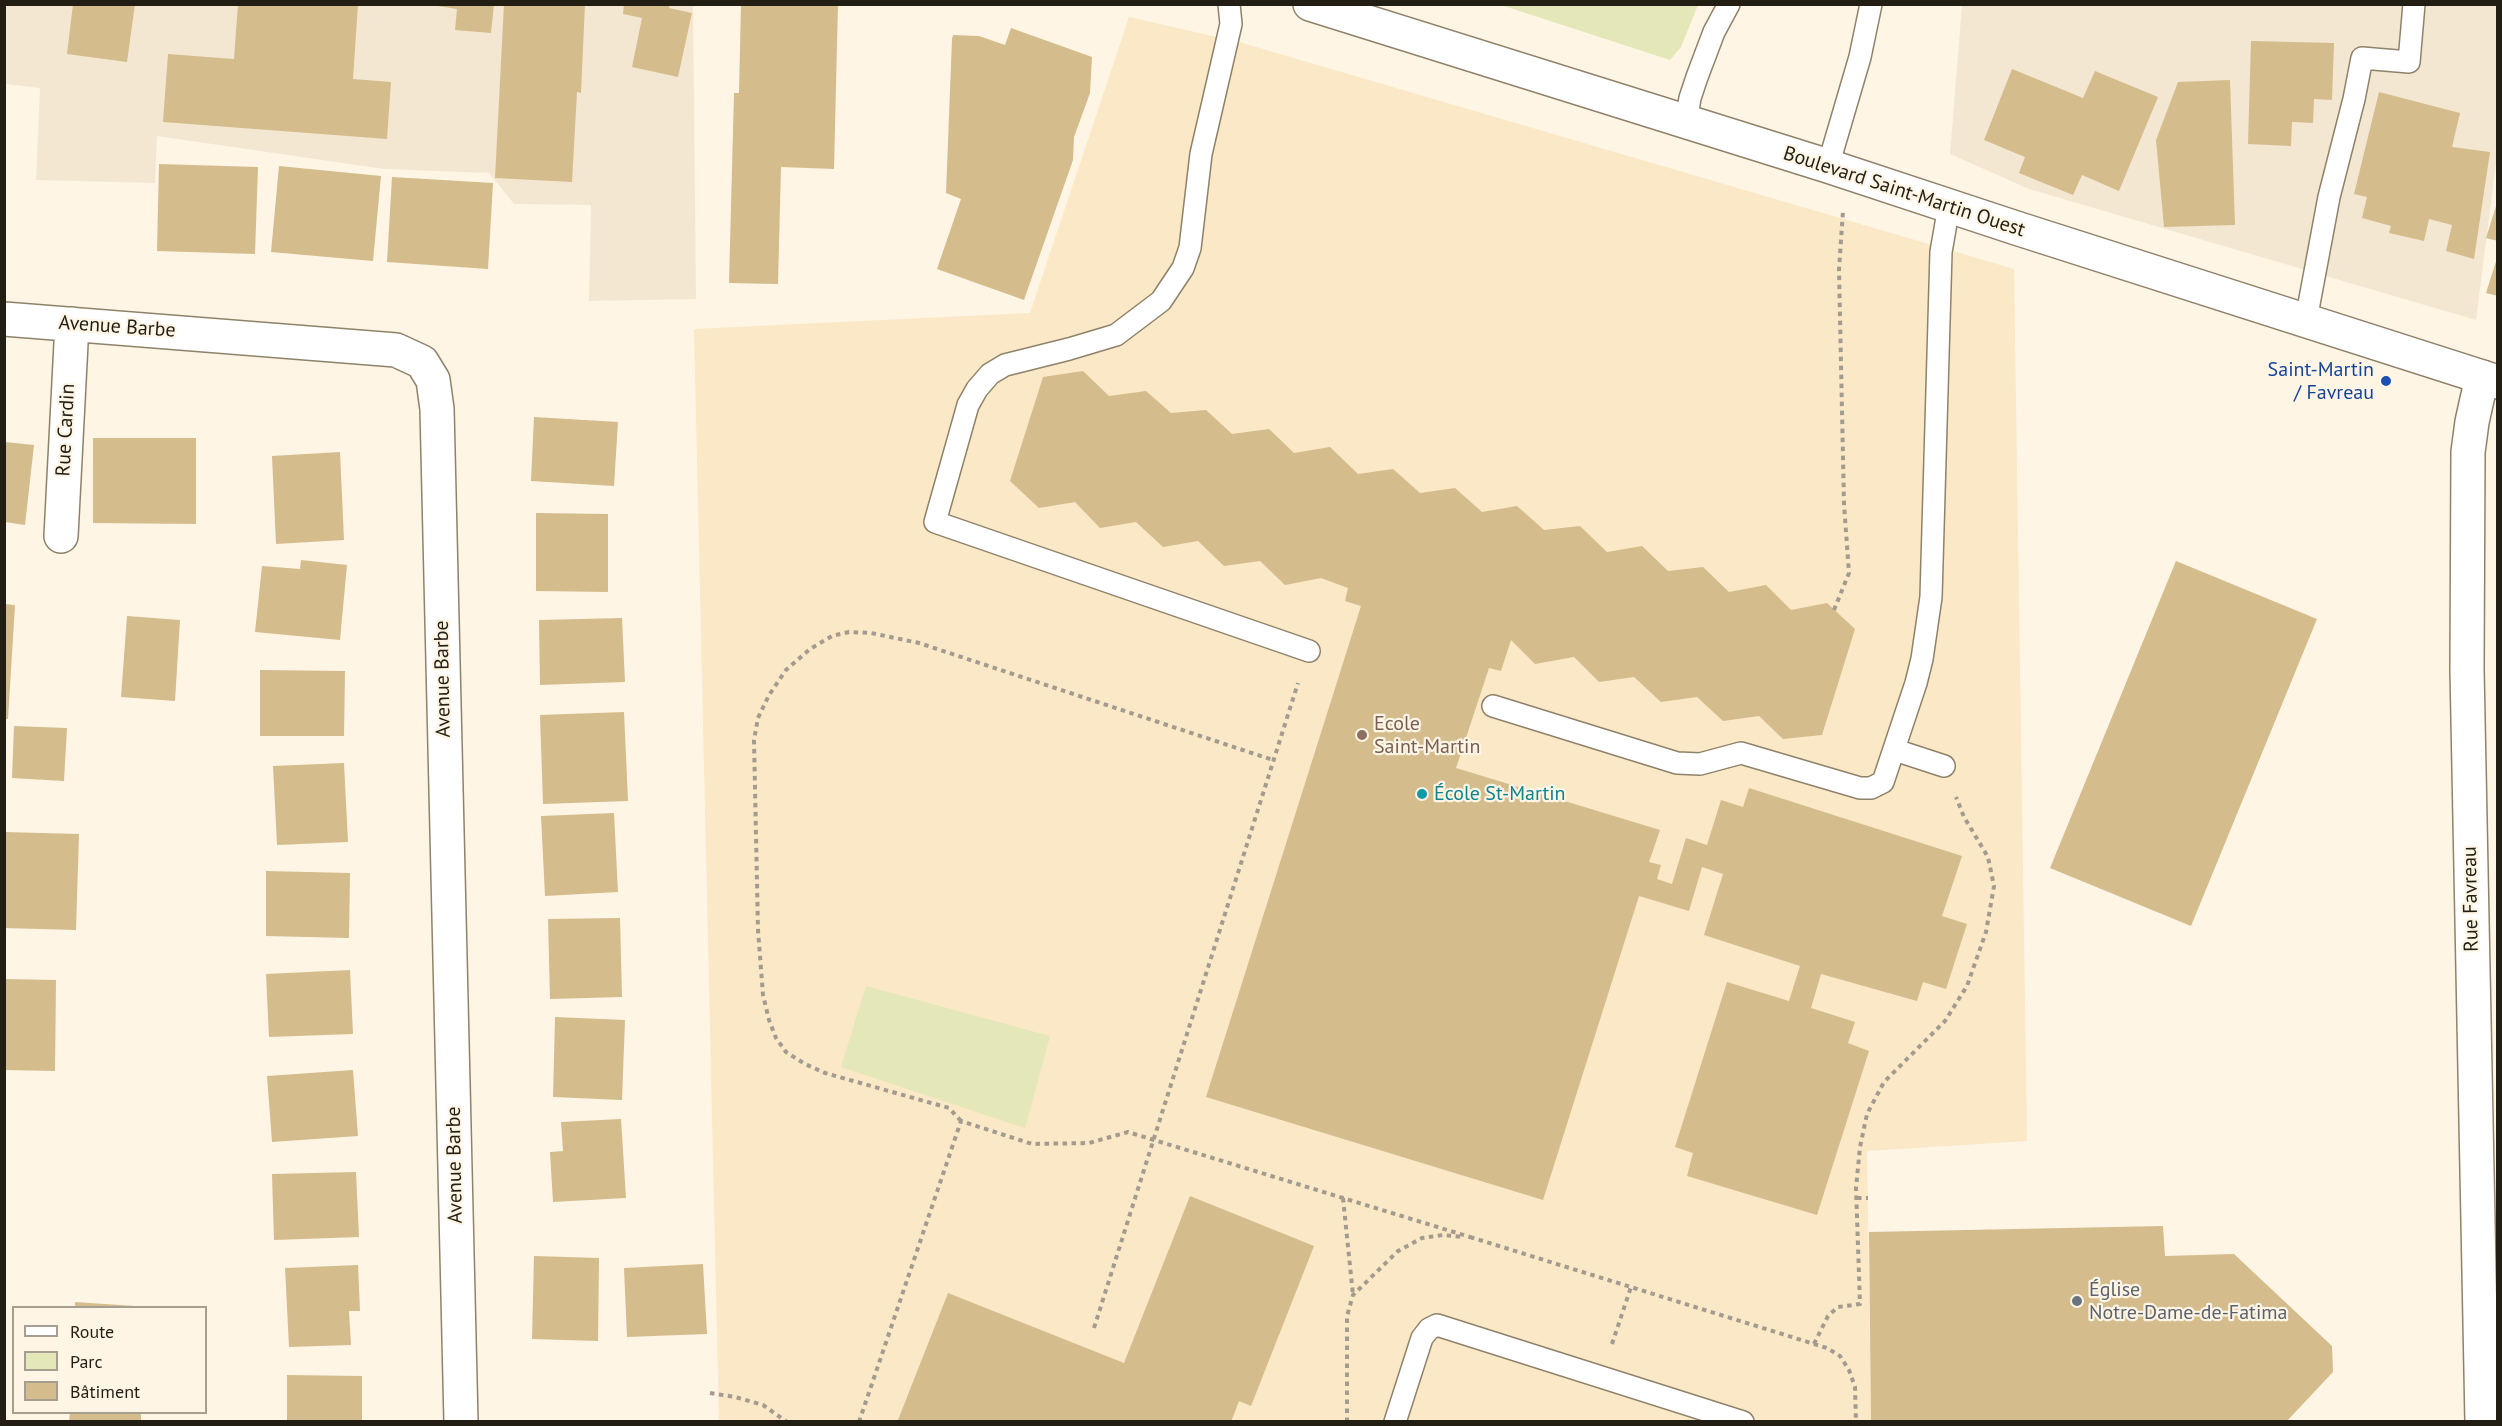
<!DOCTYPE html>
<html>
<head>
<meta charset="utf-8">
<style>
  body { margin:0 }
  #map { position:relative; width:2502px; height:1426px; overflow:hidden; background:#fef5e5; font-family:"PT Sans",sans-serif }
  canvas { display:block }
  .frame { position:absolute; inset:0; border:6px solid #231e14; pointer-events:none }
  .legend { position:absolute; left:12px; top:1306px; width:195px; height:108px; box-sizing:border-box; background:#fef5e5; border:2px solid #a69f91; margin:0; padding:8px 10px; list-style:none; font-size:18px; color:#231e14 }
  .legend li { display:flex; align-items:center; gap:12px; height:30px }
  .legend b { width:30px; border:2px solid #a69f91 }
</style>
</head>
<body>
<div id="map">
<canvas width="2502" height="1426"></canvas>
<div class="frame"></div>
<ul class="legend">
<li><b style="height:8px;background:#fff"></b>Route</li>
<li><b style="height:16px;background:#e4e7b7"></b>Parc</li>
<li><b style="height:16px;background:#d4bc8d"></b>Bâtiment</li>
</ul>
</div>
<script>
const c = document.querySelector('canvas').getContext('2d');
c.lineJoin = 'round';
function fillPath(path, color) {
  c.fillStyle = color;
  c.fill(path, 'evenodd');
}
function poly(rows) {
  const path = new Path2D();
  for (const r of rows) {
    path.moveTo(r[0], r[1]);
    for (let i = 2; i < r.length; i += 2) path.lineTo(r[i], r[i + 1]);
  }
  return path;
}
function strokePath(path, color, width, dash) {
  c.strokeStyle = color;
  c.lineWidth = width;
  c.lineCap = dash ? 'butt' : 'round';
  c.setLineDash(dash || []);
  c.stroke(path);
}
function label(font, color, halo, rows, align = 'center') {
  c.font = font + ' "PT Sans",sans-serif';
  c.lineWidth = 4.5;
  c.setLineDash([]);
  c.textBaseline = 'middle';
  c.strokeStyle = halo;
  c.fillStyle = color;
  for (const [text, x, y, turn = 0] of rows) {
    c.save();
    c.translate(x, y);
    c.rotate((+turn || 0) * Math.PI / 180);
    c.textAlign = isNaN(turn) ? turn : align;
    if (halo) c.strokeText(text, 0, 0);
    c.fillText(text, 0, 0);
    c.restore();
  }
}
fillPath(poly([
  [4,5,693,5,696,299,589,301,591,205,514,204,489,173,384,169,157,136,155,183,36,180,40,88,5,84],
  [1962,5,2497,5,2497,155,2476,320,2029,189,1950,154]
]), '#f3e7d2');
fillPath(poly([
  [1129,17,1239,42,2014,269,2027,1141,1867,1151,1871,1421,719,1421,694,329,1030,313]
]), '#fae8c6');
fillPath(poly([
  [1501,5,1698,5,1681,47,1670,60],
  [866,986,1050,1036,1025,1128,841,1067]
]), '#e4e7b7');
fillPath(poly([
  [73,4,135,4,127,62,67,54],
  [238,4,358,4,353,79,391,82,387,139,163,122,168,54,234,59],
  [425,4,494,4,491,33,455,30,457,9],
  [504,4,585,4,581,93,577,92,572,182,495,178],
  [624,4,670,4,669,8,692,13,678,77,632,67,642,18,623,14],
  [741,4,838,4,834,169,781,167,778,284,729,283,734,93,739,93],
  [1011,28,1092,57,1090,93,1074,137,1073,160,1024,300,937,269,961,199,946,193,952,39,953,35,979,36,1005,45],
  [2251,41,2334,43,2332,100,2314,99,2313,123,2292,122,2291,146,2248,144],
  [2012,69,2083,98,2095,71,2158,97,2119,191,2082,175,2073,195,2019,173,2025,157,1984,140],
  [2230,80,2235,225,2164,227,2156,140,2178,82],
  [2379,92,2460,113,2452,147,2490,152,2474,259,2446,251,2452,225,2429,219,2424,241,2389,233,2391,226,2362,218,2367,197,2354,194],
  [159,164,258,167,255,254,157,251],
  [279,166,381,176,373,261,271,252],
  [392,177,493,183,488,269,387,262],
  [2497,203,2498,203,2498,241,2486,238],
  [2497,258,2498,258,2498,296,2486,293],
  [1083,371,1109,396,1146,391,1171,413,1206,410,1232,434,1269,429,1294,453,1330,447,1358,474,1393,469,1420,493,1455,488,1482,512,1517,506,1544,530,1580,526,1607,552,1642,546,1668,571,1703,567,1729,592,1766,585,1791,610,1827,603,1855,629,1822,735,1783,739,1759,716,1723,721,1697,697,1661,702,1634,677,1599,682,1574,657,1535,664,1511,640,1501,671,1489,668,1456,768,1660,830,1649,862,1661,865,1657,879,1672,884,1686,838,1707,845,1721,800,1743,807,1749,788,1962,856,1942,916,1967,924,1946,989,1923,982,1917,1001,1821,974,1811,1008,1855,1022,1848,1043,1869,1051,1817,1215,1687,1176,1693,1153,1675,1147,1727,982,1789,1001,1800,966,1704,935,1723,874,1702,867,1689,911,1639,896,1543,1200,1206,1097,1361,606,1345,601,1348,588,1321,578,1285,585,1260,561,1224,566,1198,541,1163,547,1136,522,1100,528,1075,502,1039,508,1010,481,1043,377],
  [534,417,618,422,614,486,531,481],
  [93,438,196,438,196,524,93,523],
  [5,442,34,445,25,525,5,522],
  [340,452,344,540,276,544,272,456],
  [536,513,608,514,608,592,536,591],
  [301,560,347,565,340,640,255,632,262,566,300,569],
  [2176,561,2317,619,2191,926,2050,868],
  [4,604,15,605,8,719,4,719],
  [127,616,180,620,175,701,121,697],
  [622,618,625,682,540,685,539,620],
  [260,670,345,671,344,736,260,736],
  [624,712,628,801,543,804,540,715],
  [14,726,67,728,64,781,12,778],
  [344,763,348,842,277,845,273,766],
  [614,813,618,892,545,896,541,816],
  [4,832,79,834,76,930,4,928],
  [266,871,350,873,349,938,266,936],
  [620,918,622,997,550,999,548,919],
  [350,970,353,1034,269,1037,266,974],
  [4,979,56,980,55,1071,4,1070],
  [555,1017,625,1020,622,1100,553,1097],
  [353,1070,358,1136,272,1142,267,1076],
  [621,1119,626,1198,553,1202,550,1152,563,1151,561,1122],
  [356,1172,359,1237,274,1240,272,1174],
  [1190,1196,1314,1246,1251,1406,1239,1401,1231,1422,898,1420,948,1293,1124,1363],
  [2163,1226,2165,1256,2234,1254,2332,1346,2333,1372,2286,1422,1871,1422,1869,1232],
  [534,1256,599,1258,598,1341,532,1339],
  [703,1264,707,1334,627,1337,624,1268],
  [358,1265,360,1311,349,1311,351,1345,289,1347,285,1268],
  [75,1302,135,1306,135,1308,75,1308],
  [287,1375,362,1376,362,1422,287,1422],
  [70,1412,141,1412,141,1422,69,1422]
]), '#d4bc8d');
const lane = poly([
  [1229,4,1231,24,1201,154,1190,248,1183,268,1161,301,1116,335,1069,349,1005,365,990,374,977,389,968,405,935,522,1309,651],
  [1686,122,1690,98,1697,77,1714,32,1729,4],
  [1828,166,1860,57,1871,4],
  [2306,320,2329,197,2354,99,2362,58,2409,62,2414,4],
  [1493,706,1677,763,1700,764,1741,753,1860,788,1871,788,1883,782,1916,683,1922,659,1931,597,1941,252,1949,206],
  [1895,750,1944,766],
  [1395,1422,1422,1338,1429,1329,1437,1325,1743,1422]
]);
const street = poly([
  [4,319,396,350,422,362,433,380,437,409,461,1422],
  [61,536,72,324],
  [2482,1422,2467,669,2468,452,2472,422,2482,377]
]);
const secondary = poly([
  [1310,4,1828,166,2016,228,2498,382]
]);
strokePath(lane, '#8f826a', 24);
strokePath(street, '#8f826a', 36);
strokePath(secondary, '#8f826a', 36);
strokePath(poly([
  [1834,610,1849,573,1844,504,1839,270,1843,211],
  [961,1121,949,1108,825,1073,805,1064,786,1052,776,1038,769,1020,763,995,758,930,754,740,758,718,769,695,786,670,810,649,832,636,849,632,871,633,919,643,1273,760],
  [1343,1198,1353,1295],
  [1857,1198,1868,1198],
  [1470,1237,1827,1348,1840,1356,1849,1370,1855,1387,1856,1422],
  [1094,1328,1298,683],
  [1612,1344,1631,1287],
  [1814,1344,1828,1316,1838,1307,1860,1304,1856,1188,1860,1147,1867,1114,1884,1082,1945,1021,1967,986,1986,932,1994,886,1988,857,1964,817,1956,797],
  [710,1393,735,1397,763,1405,787,1422],
  [859,1422,961,1121,1032,1144,1089,1143,1128,1132,1470,1237],
  [1347,1422,1347,1316,1353,1295,1398,1251,1422,1238,1443,1235,1463,1237]
]), '#a39b8e', 4, [4.5, 4.5]);
strokePath(lane, '#fff', 21);
strokePath(street, '#fff', 33);
strokePath(secondary, '#fff', 33);
for (const [x, y, r, color] of [
  [2386,381,6,"#1a4fb4"],
  [1362,735,6,"#8d6e63"],
  [1422,794,6,"#0f9aa8"],
  [2077,1301,6,"#6b7280"]
]) {
  const dot = new Path2D();
  dot.arc(x, y, r, 0, 2 * Math.PI);
  c.fillStyle = color;
  c.fill(dot);
  strokePath(dot, '#fef5e5', 2);
}
label('20px', '#231e14', '#fef5e5', [
  ["Boulevard Saint-Martin Ouest",1904,192,18],
  ["Avenue Barbe",117,327,4],
  ["Rue Cardin",66,430,-87],
  ["Avenue Barbe",443,679,-91],
  ["Rue Favreau",2471,899,-91],
  ["Avenue Barbe",455,1165,-91]
]);
label('20px', '#164399', '#fef5e5', [
  ["Saint-Martin",2374,370],
  ["/ Favreau",2374,393]
], 'right');
label('20px', '#785e54', '#fef5e5', [
  ["Ecole",1374,724],
  ["Saint-Martin",1374,747]
], 'left');
label('20px', '#0d838f', '#fef5e5', [
  ["École St-Martin",1434,794]
], 'left');
label('20px', '#5b616d', '#fef5e5', [
  ["Église",2089,1290],
  ["Notre-Dame-de-Fatima",2089,1313]
], 'left');
</script>
</body>
</html>
